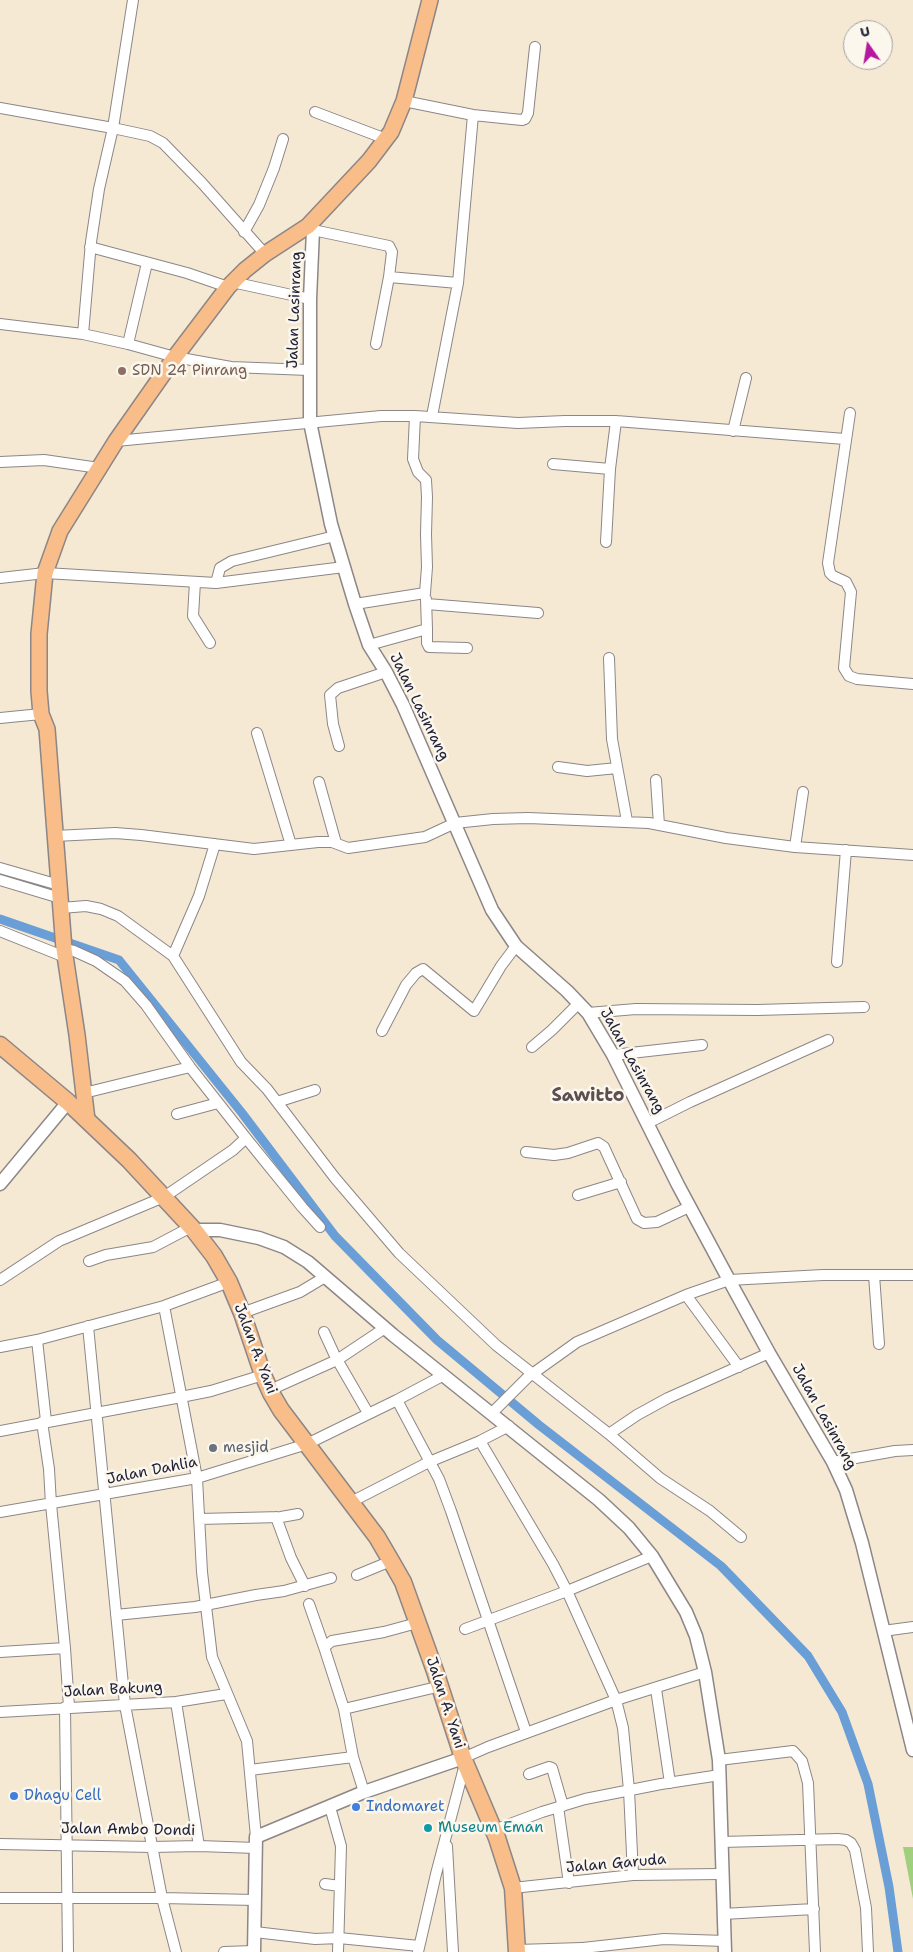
<!DOCTYPE html>
<html>
<head>
<meta charset="utf-8">
<style>
  body { margin:0 }
  #map { position:relative; width:913px; height:1952px; overflow:hidden; background:#f6e9d3; font-family:"Shantell Sans",sans-serif }
  canvas { display:block }
  .north { position:absolute; left:843px; top:20px; width:50px; height:50px; box-sizing:border-box; background:#fbf7ec; border:1px solid #a4a2a5; border-radius:50%; rotate:347deg; font-size:14px; font-weight:700; line-height:20px; text-align:center; color:#22223b }
  .north::after { content:''; display:block; margin:auto; width:18px; height:22px; background:#b5179e; clip-path:polygon(50% 0,100% 100%,50% 72%,0 100%) }
</style>
</head>
<body>
<div id="map">
<canvas width="913" height="1952"></canvas>
<div class="north">U</div>
</div>
<script>
const c = document.querySelector('canvas').getContext('2d');
c.lineJoin = 'round';
function fillPath(path, color) {
  c.fillStyle = color;
  c.fill(path, 'evenodd');
}
function poly(rows) {
  const path = new Path2D();
  for (const r of rows) {
    path.moveTo(r[0], r[1]);
    for (let i = 2; i < r.length; i += 2) path.lineTo(r[i], r[i + 1]);
  }
  return path;
}
function strokePath(path, color, width, dash) {
  c.strokeStyle = color;
  c.lineWidth = width;
  c.lineCap = dash ? 'butt' : 'round';
  c.setLineDash(dash || []);
  c.stroke(path);
}
function label(font, color, halo, rows, align = 'center') {
  c.font = font + ' "Shantell Sans",sans-serif';
  c.lineWidth = 5;
  c.setLineDash([]);
  c.textBaseline = 'middle';
  c.strokeStyle = halo;
  c.fillStyle = color;
  for (const [text, x, y, turn = 0] of rows) {
    c.save();
    c.translate(x, y);
    c.rotate((+turn || 0) * Math.PI / 180);
    c.textAlign = isNaN(turn) ? turn : align;
    if (halo) c.strokeText(text, 0, 0);
    c.fillText(text, 0, 0);
    c.restore();
  }
}
fillPath(poly([
  [903,1847,913,1847,913,1899]
]), '#a0cf7e');
strokePath(poly([
  [0,919,119,960,242,1113,335,1236,437,1340,539,1425,721,1566,808,1656,842,1712,868,1784,889,1887,898,1952]
]), '#6a9ed6', 9);
const minor = poly([
  [404,101,473,115,522,120,525,119,528,113,535,47],
  [0,108,113,128,150,136,163,143,202,183,265,254],
  [315,112,386,139],
  [313,230,389,246,392,252,389,277],
  [244,232,259,205,274,168,283,139],
  [90,247,187,273,228,287],
  [232,282,310,299],
  [0,324,83,334,128,344,175,357,231,367,309,370],
  [83,334,91,242,99,189,113,128,133,0],
  [128,344,147,263],
  [376,344,389,277,458,283],
  [850,413,828,563,830,573,833,576,846,582,851,592,844,668,849,676,857,679,913,684],
  [432,416,458,283,473,115],
  [733,431,746,378],
  [116,441,381,416,415,416,518,423,565,421,616,421,845,439],
  [0,462,44,460,99,468],
  [553,464,610,469],
  [606,542,610,469,616,421],
  [0,578,45,573,216,583,344,567],
  [195,582,193,616,210,643],
  [216,583,220,568,232,561,335,536],
  [355,604,425,593,427,567,426,534,427,497,426,480,418,472,413,459,415,416],
  [427,604,538,613],
  [427,629,427,643,429,647,467,648],
  [369,645,427,629,426,599],
  [609,658,612,739,627,821],
  [0,718,41,714],
  [257,733,291,845],
  [339,746,333,724,330,695,338,688,386,672],
  [558,767,587,771,617,768],
  [656,780,659,825],
  [319,782,336,843],
  [55,836,115,833,141,835,254,849,318,842,332,842,348,848,425,837,455,823,493,819,528,818,649,823,726,838,795,847,913,855],
  [795,847,803,792],
  [0,868,59,885],
  [0,880,60,898],
  [61,908,86,906,101,909,118,916,173,956,241,1062,267,1089,335,1178,399,1253,496,1345,609,1434,660,1478,710,1511,741,1537],
  [0,931,65,957],
  [64,949,74,951,96,961,125,981,146,1005,190,1067,246,1138,302,1207,320,1227],
  [173,956,199,896,215,844],
  [837,962,846,850],
  [588,1013,636,1009,757,1010,864,1007],
  [382,1031,406,985,416,973,423,969,474,1011,501,966,516,946],
  [532,1047,552,1030,579,1003],
  [613,1055,702,1045],
  [84,1093,190,1067],
  [277,1102,315,1090],
  [177,1114,218,1103],
  [648,1123,690,1102,828,1040],
  [526,1152,554,1155,568,1153,598,1143,604,1147,637,1219,644,1223,657,1222,689,1207],
  [578,1195,621,1182],
  [89,1261,106,1255,153,1247,191,1227],
  [874,1275,879,1344],
  [0,1280,59,1241,164,1197,233,1150,246,1138],
  [686,1295,739,1367],
  [164,1306,197,1478,202,1572,212,1657,247,1741,256,1837],
  [242,1313,300,1292,325,1277],
  [88,1326,125,1705,162,1898,176,1952],
  [324,1332,335,1356,368,1413],
  [37,1340,46,1421],
  [0,1347,37,1340,164,1306,229,1282],
  [444,1375,397,1400,439,1479,451,1511,526,1732],
  [270,1390,337,1360,385,1328],
  [492,1413,528,1377,577,1342,686,1295,729,1280,823,1275,913,1275],
  [42,1422,49,1469,51,1504,65,1648,69,1707],
  [0,1431,181,1397,211,1391,263,1375],
  [609,1434,637,1415,668,1398,769,1353],
  [480,1441,553,1564,567,1591,616,1700,623,1728,629,1790,633,1875],
  [833,1462,895,1451,913,1450],
  [351,1502,429,1462,480,1441,509,1426],
  [0,1512,197,1478,307,1444,397,1400],
  [276,1517,291,1558,305,1586],
  [199,1519,281,1517,298,1514],
  [357,1575,391,1561],
  [309,1604,324,1647],
  [116,1615,195,1607,256,1595,284,1591,331,1578],
  [465,1629,567,1591,652,1556],
  [883,1631,913,1627],
  [0,1652,65,1648],
  [656,1689,670,1783],
  [176,1702,199,1846],
  [65,1707,68,1952],
  [344,1709,441,1686],
  [0,1712,176,1702,226,1694],
  [463,1758,488,1747,616,1700,705,1672],
  [719,1760,793,1751,802,1761,808,1783,815,1952],
  [250,1770,353,1757],
  [529,1774,549,1767,552,1768,563,1806],
  [364,1792,353,1757,344,1709,324,1647,332,1641,384,1632,417,1623],
  [330,1807,341,1846,338,1952],
  [558,1807,569,1883],
  [494,1830,542,1812,585,1799,661,1784,720,1775],
  [721,1842,838,1839,846,1840,851,1843,855,1850,866,1908,868,1952],
  [0,1844,152,1847,199,1846,256,1848],
  [447,1846,453,1952],
  [325,1884,340,1886],
  [513,1888,633,1875,721,1874],
  [0,1898,162,1898,255,1900],
  [723,1914,814,1909],
  [255,1932,315,1939,339,1938,419,1946],
  [517,1950,582,1948],
  [224,1952,254,1951],
  [418,1952,436,1874,465,1764],
  [581,1952,583,1948,664,1939,725,1941]
]);
const tertiary = poly([
  [308,226,313,230,310,299,310,422,331,524,355,604,369,645,386,672,403,705,492,910,516,946,567,991,588,1013,613,1055,678,1185,729,1280,769,1353,833,1462,846,1490,862,1543,913,1750],
  [0,1184,68,1102],
  [194,1230,220,1230,259,1238,284,1247,308,1262,393,1335,599,1500,629,1528,652,1556,686,1612,696,1636,705,1672,719,1760,725,1952],
  [254,1952,256,1837,364,1792,463,1758]
]);
const primary = poly([
  [87,1120,77,1035,64,949,47,729,41,714,39,691,39,634,45,573,60,531,116,441,175,357,228,287,245,270,265,254,308,226,369,161,391,132,404,101,430,0]
]);
const trunk = poly([
  [0,1045,68,1102,129,1160,194,1230,214,1256,229,1282,242,1313,263,1375,271,1393,281,1410,377,1537,391,1561,403,1582,435,1671,463,1758,497,1838,513,1888,517,1952]
]);
strokePath(minor, '#8c8687', 12);
strokePath(tertiary, '#8c8687', 15);
strokePath(primary, '#8c8687', 18);
strokePath(trunk, '#8c8687', 19);
strokePath(minor, '#fff', 10);
strokePath(tertiary, '#fff', 12);
strokePath(primary, '#f8bd88', 15);
strokePath(trunk, '#f8bd88', 16);
for (const [x, y, r, color] of [
  [122,371,5,"#8d6e63"],
  [213,1448,5,"#6b7280"],
  [14,1796,5,"#3f7fe0"],
  [356,1807,5,"#3f7fe0"],
  [428,1828,5,"#0f9aa8"]
]) {
  const dot = new Path2D();
  dot.arc(x, y, r, 0, 2 * Math.PI);
  c.fillStyle = color;
  c.fill(dot);
  strokePath(dot, '#fbf7ec', 2);
}
label('15px', '#22223b', '#fbf7ec', [
  ["Jalan Lasinrang",295,310,-88],
  ["Jalan Lasinrang",419,707,64],
  ["Jalan Lasinrang",632,1061,61],
  ["Jalan A. Yani",255,1349,69],
  ["Jalan Lasinrang",824,1417,61],
  ["Jalan Dahlia",152,1471,-11],
  ["Jalan Bakung",113,1690,-3],
  ["Jalan A. Yani",445,1703,72],
  ["Jalan Ambo Dondi",128,1830,1],
  ["Jalan Garuda",616,1864,-5]
]);
label('15px', '#785e54', '#fbf7ec', [
  ["SDN 24 Pinrang",132,371]
], 'left');
label('15px', '#5b616d', '#fbf7ec', [
  ["mesjid",223,1448]
], 'left');
label('15px', '#366cbe', '#fbf7ec', [
  ["Dhagu Cell",24,1796],
  ["Indomaret",366,1807]
], 'left');
label('15px', '#0d838f', '#fbf7ec', [
  ["Museum Eman",438,1828]
], 'left');
label('bold 18px', '#5a4f51', '#fbf7ec', [
  ["Sawitto",588,1096]
]);
</script>
</body>
</html>
